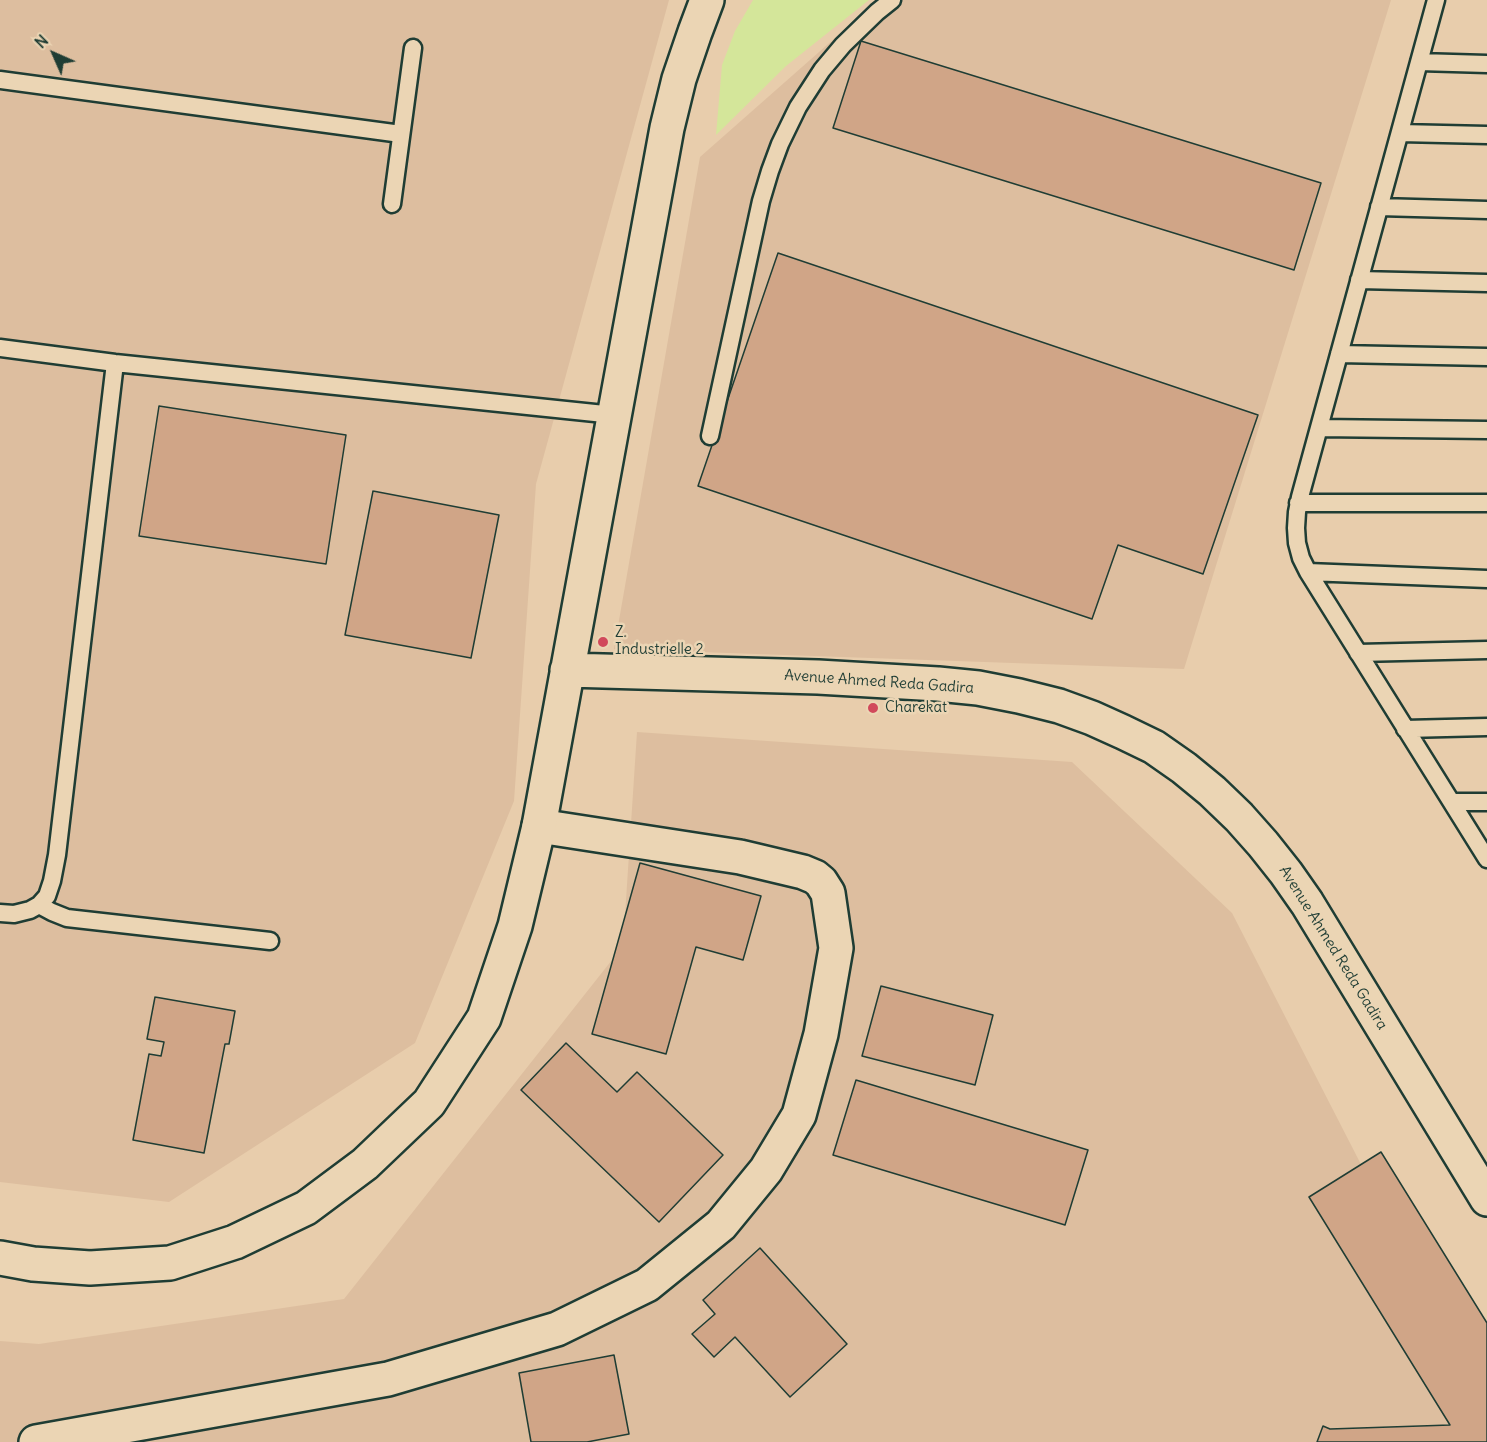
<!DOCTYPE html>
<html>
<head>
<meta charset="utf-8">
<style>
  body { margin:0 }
  #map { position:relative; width:1487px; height:1442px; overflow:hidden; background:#e8cdac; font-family:Delius,sans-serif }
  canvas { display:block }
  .north { position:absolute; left:24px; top:24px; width:60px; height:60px; -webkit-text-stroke:4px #ebd5b4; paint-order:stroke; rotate:315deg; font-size:16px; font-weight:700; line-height:24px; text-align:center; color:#1f3d34 }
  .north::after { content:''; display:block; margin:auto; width:21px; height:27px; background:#1f3d34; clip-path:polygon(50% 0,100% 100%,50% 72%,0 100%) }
</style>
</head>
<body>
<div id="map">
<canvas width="1487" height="1442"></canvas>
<div class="north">N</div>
</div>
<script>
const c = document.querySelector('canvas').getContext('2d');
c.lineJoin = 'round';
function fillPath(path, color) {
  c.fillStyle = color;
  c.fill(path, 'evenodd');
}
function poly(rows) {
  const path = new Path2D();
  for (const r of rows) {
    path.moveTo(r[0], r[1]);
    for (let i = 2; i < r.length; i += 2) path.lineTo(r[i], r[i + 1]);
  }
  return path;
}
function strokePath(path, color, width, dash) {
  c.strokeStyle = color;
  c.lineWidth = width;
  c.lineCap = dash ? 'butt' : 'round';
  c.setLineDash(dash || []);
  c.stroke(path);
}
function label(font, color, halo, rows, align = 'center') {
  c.font = font + ' Delius,sans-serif';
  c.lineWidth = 5;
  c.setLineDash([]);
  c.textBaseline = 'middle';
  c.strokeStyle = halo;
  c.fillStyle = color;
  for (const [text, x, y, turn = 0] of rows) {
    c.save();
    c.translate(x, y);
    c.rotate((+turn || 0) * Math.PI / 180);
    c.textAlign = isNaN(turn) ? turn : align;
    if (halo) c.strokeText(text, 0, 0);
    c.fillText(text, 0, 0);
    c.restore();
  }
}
fillPath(poly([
  [0,0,669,0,536,484,514,801,415,1043,169,1202,0,1182],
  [878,0,1391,0,1184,669,614,649,700,157],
  [637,732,1072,762,1232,913,1487,1410,1487,1442,0,1442,0,1341,39,1344,344,1299,623,946]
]), '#ddbe9f');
fillPath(poly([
  [753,0,869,0,786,66,716,135,722,65,735,31]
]), '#d4e69a');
const building = poly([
  [861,41,1321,183,1294,270,833,128,861,41],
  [778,253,1258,415,1203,574,1118,545,1092,619,698,486,778,253],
  [159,406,346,435,326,564,139,536,159,406],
  [373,491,499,515,471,658,345,635,373,491],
  [640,863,761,896,743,960,696,947,666,1054,592,1034,640,863],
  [881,986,993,1015,975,1085,862,1056,881,986],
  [155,997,235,1011,229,1044,225,1044,204,1153,133,1140,149,1054,161,1056,164,1042,147,1039,155,997],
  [566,1043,617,1092,637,1072,723,1155,659,1222,521,1090,566,1043],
  [856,1080,1088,1150,1065,1225,833,1155,856,1080],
  [1381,1152,1487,1323,1487,1442,1317,1442,1323,1426,1330,1429,1450,1425,1309,1197,1381,1152],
  [760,1248,847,1344,790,1397,735,1337,714,1357,692,1334,715,1314,703,1300,760,1248],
  [614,1355,629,1434,587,1442,531,1442,519,1373,614,1355]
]);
fillPath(building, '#d0a587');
strokePath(building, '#1f3d34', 1.5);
const service = poly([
  [1436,0,1300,497,1297,512,1296,528,1297,543,1301,558,1308,572,1487,859],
  [1419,62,1487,64],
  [0,80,401,134],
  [1400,133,1487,135],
  [392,204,413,48],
  [1379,207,1487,210],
  [1359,280,1487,283],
  [0,348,115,363,614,415],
  [1339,354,1487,357],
  [1319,428,1487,430],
  [710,436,761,201,770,171,780,144,798,107,822,70,843,45,877,12,892,0],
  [1298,503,1487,503],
  [1308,572,1487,579],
  [1358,653,1487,650],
  [1405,729,1487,727],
  [1452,802,1487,802],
  [39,905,52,912,67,918,270,941],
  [0,913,14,914,30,910,39,905,47,896,52,881,57,855,115,363]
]);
const minor = poly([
  [36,1442,388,1379,557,1329,647,1285,721,1225,766,1170,799,1115,821,1034,836,948,828,893,821,882,815,877,803,872,740,857,539,826]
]);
const secondary = poly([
  [567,670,818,677,938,684,978,688,1019,696,1059,706,1092,718,1123,732,1154,747,1184,768,1212,791,1239,817,1263,844,1286,873,1307,903,1487,1199],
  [0,1258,33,1264,90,1268,170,1263,235,1242,306,1208,365,1164,429,1103,484,1018,515,926,539,826,667,128,679,79,695,32,707,0]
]);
strokePath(service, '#1f3d34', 21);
strokePath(minor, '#1f3d34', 38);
strokePath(secondary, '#1f3d34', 38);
strokePath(service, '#ebd5b4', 16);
strokePath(minor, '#ebd5b4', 33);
strokePath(secondary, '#ebd5b4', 33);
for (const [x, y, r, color] of [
  [603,642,6,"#d1495b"],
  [873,708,6,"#d1495b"]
]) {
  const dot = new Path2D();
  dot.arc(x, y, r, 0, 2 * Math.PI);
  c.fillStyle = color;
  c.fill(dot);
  strokePath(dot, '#ebd5b4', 2);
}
label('15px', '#1f3d34', '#ebd5b4', [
  ["Z.",615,633],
  ["Industrielle 2",615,650],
  ["Charekat",885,708]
], 'left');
label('15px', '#1f3d34', '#ebd5b4', [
  ["Avenue Ahmed Reda Gadira",879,682,4],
  ["Avenue Ahmed Reda Gadira",1333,948,58]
]);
</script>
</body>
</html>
